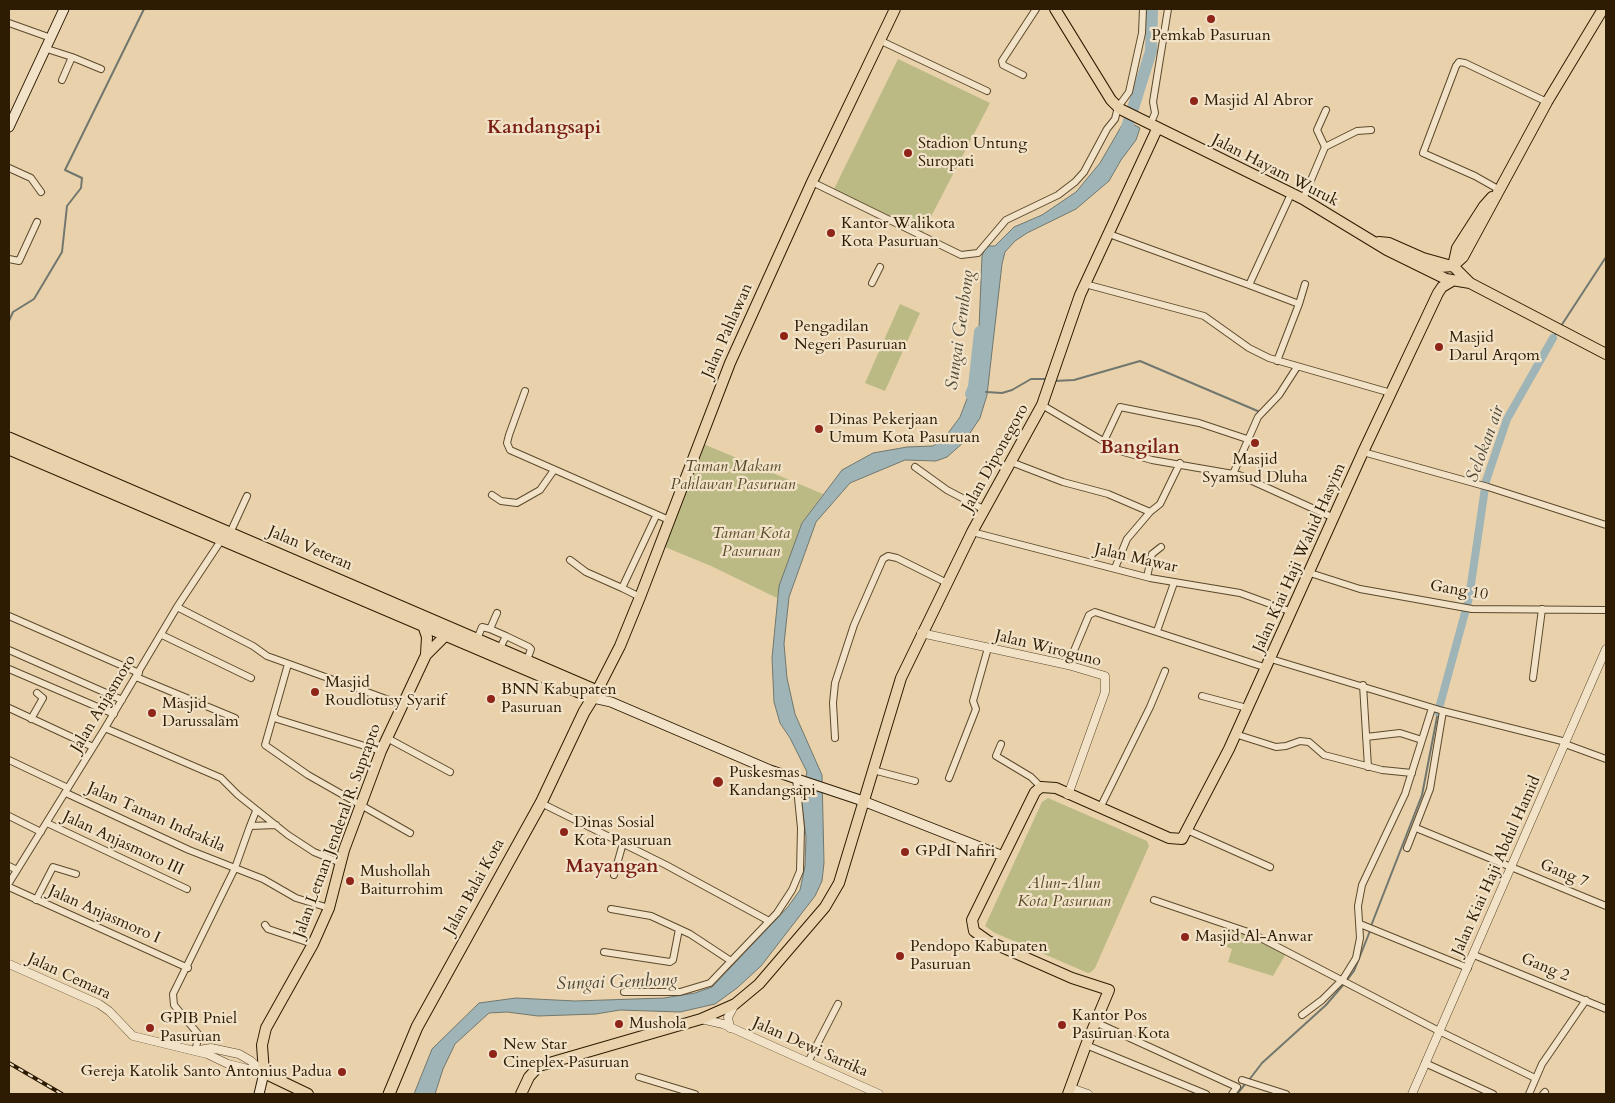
<!DOCTYPE html>
<html>
<head>
<meta charset="utf-8">
<style>
  body { margin:0 }
  #map { position:relative; width:1615px; height:1103px; overflow:hidden; background:#e9d2ab; font-family:Cardo,serif }
  canvas { display:block }
  .frame { position:absolute; inset:0; border:10px solid #2d1b02; pointer-events:none }
</style>
</head>
<body>
<div id="map">
<canvas width="1615" height="1103"></canvas>
<div class="frame"></div>
</div>
<script>
const c = document.querySelector('canvas').getContext('2d');
c.lineJoin = 'round';
function fillPath(path, color) {
  c.fillStyle = color;
  c.fill(path, 'evenodd');
}
function poly(rows) {
  const path = new Path2D();
  for (const r of rows) {
    path.moveTo(r[0], r[1]);
    for (let i = 2; i < r.length; i += 2) path.lineTo(r[i], r[i + 1]);
  }
  return path;
}
function strokePath(path, color, width, dash) {
  c.strokeStyle = color;
  c.lineWidth = width;
  c.lineCap = dash ? 'butt' : 'round';
  c.setLineDash(dash || []);
  c.stroke(path);
}
function label(font, color, halo, rows, align = 'center') {
  c.font = font + ' Cardo,serif';
  c.lineWidth = 4.5;
  c.setLineDash([]);
  c.textBaseline = 'middle';
  c.strokeStyle = halo;
  c.fillStyle = color;
  for (const [text, x, y, turn = 0] of rows) {
    c.save();
    c.translate(x, y);
    c.rotate((+turn || 0) * Math.PI / 180);
    c.textAlign = isNaN(turn) ? turn : align;
    if (halo) c.strokeText(text, 0, 0);
    c.fillText(text, 0, 0);
    c.restore();
  }
}
fillPath(poly([
  [898,59,990,103,923,232,834,189],
  [900,304,920,313,885,391,865,383],
  [701,443,823,494,802,523,777,598,711,566,660,545],
  [1048,798,1147,841,1149,846,1095,968,1091,972,1088,973,995,933,985,926,1042,802],
  [1231,925,1287,952,1273,976,1228,962,1232,949,1227,947,1228,942,1224,940]
]), '#bbba85');
const water = poly([
  [1125,120,1140,128,1136,140,1121,160,1109,181,1076,209,1027,233,1015,241,1005,252,1002,264,987,395,980,418,964,442,947,457,936,461,905,460,850,483,816,522,789,597,784,644,787,678,795,714,822,775,824,863,822,881,815,896,761,966,737,988,715,1004,680,1012,620,1010,596,1014,538,1016,507,1012,489,1013,455,1044,443,1069,435,1094,414,1094,432,1049,479,1003,516,998,575,1001,664,998,695,993,712,987,787,908,800,890,805,866,806,837,801,798,807,772,790,738,780,723,774,702,772,658,779,586,802,523,842,470,873,453,907,447,933,446,943,440,960,417,975,378,978,352,982,256,986,246,995,246,1014,227,1042,215,1076,192,1100,163,1125,120]
]);
fillPath(water, '#9fb4b6');
strokePath(water, '#71776e', 1);
strokePath(poly([
  [9,321,13,312,34,299,62,252,67,206,81,188,82,178,65,170,144,9],
  [1561,326,1606,257],
  [1553,338,1557,332],
  [1054,381,1074,380,1140,361,1260,412],
  [986,392,1002,393,1012,390,1031,379,1047,379],
  [1371,926,1422,795,1438,712],
  [1347,980,1354,971,1370,931],
  [1249,1080,1262,1063,1326,1005,1344,984],
  [1237,1094,1246,1083]
]), '#71776e', 2);
strokePath(poly([
  [1438,712,1469,598,1486,481,1507,419,1553,338]
]), '#9fb4b6', 8);
strokePath(poly([
  [1124,137,1151,51,1152,9],
  [971,394,974,387,980,332]
]), '#9fb4b6', 12);
const minor = poly([
  [9,23,51,38],
  [879,40,987,91],
  [47,49,72,57,101,69],
  [1023,75,1003,65,1002,61,1036,9],
  [62,80,72,57],
  [1150,125,1155,113,1153,102,1168,9],
  [1325,147,1317,130,1326,110],
  [9,168,31,178,41,192],
  [812,182,961,255,978,253,1006,220,1058,195,1075,182,1084,172,1107,129,1115,119,1118,107,1129,92,1142,33,1143,9],
  [1498,189,1475,176,1423,153,1456,66,1459,62,1465,63,1547,102],
  [1303,199,1325,147,1357,131,1371,130],
  [1109,234,1249,285,1291,194],
  [9,259,19,261,37,222],
  [872,283,880,267],
  [1085,284,1204,316,1249,348,1269,358,1391,393],
  [1249,285,1299,304,1305,284],
  [1277,361,1299,304],
  [525,391,509,435,507,443,510,450,669,520],
  [1042,405,1120,451,1152,460,1239,475,1334,518],
  [1104,441,1120,407,1199,423,1247,439],
  [1363,452,1488,487,1606,525],
  [1011,462,1063,482,1108,494,1150,512,1127,539,1115,568],
  [915,467,947,490,985,510],
  [1233,474,1258,417,1279,395,1297,367],
  [492,495,501,501,517,503,540,490,554,470],
  [1150,512,1160,504,1180,463],
  [972,532,1150,578,1240,593,1292,612],
  [230,533,247,496],
  [570,560,586,572,622,588],
  [1310,573,1360,589,1472,609,1606,610],
  [1147,577,1152,554,1161,547],
  [640,597,622,588,656,516],
  [177,607,253,646,267,656,403,705],
  [9,616,139,673],
  [490,629,506,636],
  [1157,631,1174,583],
  [162,635,251,678],
  [477,639,482,627,490,629,497,613],
  [500,648,506,636,529,647,531,649,526,663],
  [9,650,122,700],
  [1271,659,1443,711,1566,742],
  [288,664,265,745,308,775,410,833],
  [1068,665,1089,615,1095,612,1267,668],
  [9,669,114,714],
  [136,677,235,718],
  [1533,678,1542,609],
  [1363,685,1368,767],
  [1202,696,1247,708],
  [9,708,93,747],
  [274,716,277,719,381,751],
  [31,719,43,698,37,693],
  [105,728,221,778,238,795,288,835,314,852,341,863],
  [1235,734,1276,747,1286,746,1300,741,1309,742,1324,755,1382,770,1412,773],
  [1366,737,1400,733,1422,740],
  [387,738,450,772],
  [835,738,833,703,835,683,854,625,883,559,888,556,897,558,947,583],
  [1001,744,996,756,1031,777,1041,787],
  [1565,744,1606,759],
  [9,760,68,788],
  [873,770,915,781],
  [949,778,976,709,973,701,988,648],
  [66,793,189,850,263,879,296,898,329,908],
  [541,803,666,865,769,921],
  [1100,808,1150,707,1165,671],
  [9,816,41,832],
  [47,823,187,889],
  [250,826,256,811],
  [1416,828,1606,906],
  [1187,830,1270,867],
  [1407,848,1430,789,1443,711],
  [9,866,17,870],
  [614,875,623,843],
  [9,883,105,728,177,607,222,539],
  [9,887,188,968],
  [36,900,53,867,76,874],
  [1154,900,1251,933,1439,1031,1535,1078],
  [611,909,651,916,690,934,731,961],
  [1360,924,1468,968],
  [265,925,268,929,313,944],
  [604,952,670,962,673,960,679,929],
  [1474,955,1606,1009],
  [624,992,680,992,710,983,777,913,792,890,800,871,801,828,796,778],
  [1302,1015,1322,1000,1343,979,1356,958,1360,938,1358,906,1362,885,1405,794,1432,708],
  [1095,1022,1237,1087,1232,1094],
  [1086,1045,1206,1094],
  [195,1051,199,1035,174,1005,173,994,235,868,250,826,276,825],
  [808,1062,838,1004],
  [1425,1063,1493,1094],
  [639,1077,695,1094],
  [1242,1080,1286,1094],
  [1529,1094,1542,1064,1586,1000],
  [1543,1094,1545,1092]
]);
const tertiary = poly([
  [921,633,1068,665,1105,676,1105,692,1068,795],
  [9,964,99,1004,109,1011,133,1036,207,1054,228,1064,264,1073],
  [701,1019,723,1024,879,1094],
  [730,1028,728,1017,735,1004],
  [199,1050,211,1048,239,1054,251,1061,263,1072],
  [1071,1088,1088,1094],
  [1412,1094,1606,649]
]);
const secondary = poly([
  [9,127,64,9],
  [593,698,611,702,770,770,863,801,1003,856],
  [259,1094,264,1073]
]);
const primary = poly([
  [1055,9,1111,100,1120,109,1303,199,1387,250,1446,279,1470,283],
  [1379,242,1389,243,1423,258,1448,265],
  [1453,266,1470,283,1606,354],
  [1453,266,1457,248,1484,206,1492,197],
  [1427,268,1453,266,1463,257,1547,102,1603,9],
  [423,625,427,637,426,654],
  [597,691,620,646,640,597,730,363,812,182,895,9],
  [308,1094,264,1073,262,1045,266,1028,313,944,329,908,344,850,381,751,426,655,446,635],
  [521,1094,529,1077,539,1066,701,1019,735,1004,759,984,825,907,839,883,901,678,972,532,1042,405,1080,295,1157,129],
  [1068,1094,1086,1045,1109,990,1072,978,988,941,974,931,972,920,1035,792,1041,787,1056,788,1169,838,1182,839,1229,749,1363,452,1438,293,1442,287,1452,281]
]);
const trunk = poly([
  [9,438,597,691,584,712,541,803,417,1027,389,1094],
  [9,449,593,698]
]);
strokePath(minor, '#5c492c', 8);
strokePath(tertiary, '#5c492c', 9);
strokePath(secondary, '#2d1b02', 11);
strokePath(primary, '#2d1b02', 12);
strokePath(trunk, '#2d1b02', 13);
strokePath(minor, '#f1e2c8', 6);
strokePath(tertiary, '#f1e2c8', 8);
strokePath(secondary, '#f1e2c8', 9);
strokePath(primary, '#e9d2ab', 10);
strokePath(trunk, '#e9d2ab', 11);
const rail = poly([
  [9,1063,62,1094]
]);
strokePath(rail, '#2d1b02', 4);
strokePath(rail, '#f1e2c8', 2, [5.5]);
for (const [x, y, r, color] of [
  [1211,19,5,"#8f2418"],
  [1194,101,5,"#8f2418"],
  [908,153,5,"#8f2418"],
  [831,233,5,"#8f2418"],
  [784,336,5,"#8f2418"],
  [1439,347,5,"#8f2418"],
  [819,429,5,"#8f2418"],
  [1255,443,5,"#8f2418"],
  [315,692,5,"#8f2418"],
  [491,699,5,"#8f2418"],
  [152,713,5,"#8f2418"],
  [718,782,6,"#8f2418"],
  [564,832,5,"#8f2418"],
  [905,852,5,"#8f2418"],
  [350,881,5,"#8f2418"],
  [1185,937,5,"#8f2418"],
  [900,956,5,"#8f2418"],
  [619,1024,5,"#8f2418"],
  [1062,1025,5,"#8f2418"],
  [150,1028,5,"#8f2418"],
  [493,1054,5,"#8f2418"],
  [342,1072,5,"#8f2418"]
]) {
  const dot = new Path2D();
  dot.arc(x, y, r, 0, 2 * Math.PI);
  c.fillStyle = color;
  c.fill(dot);
  strokePath(dot, '#f1e2c8', 2);
}
label('16px', '#2d1b02', '#f1e2c8', [
  ["Pemkab Pasuruan",1211,36,"center"],
  ["Masjid Al Abror",1204,101],
  ["Stadion Untung",918,144],
  ["Suropati",918,162],
  ["Kantor Walikota",841,224],
  ["Kota Pasuruan",841,242],
  ["Pengadilan",794,327],
  ["Negeri Pasuruan",794,345],
  ["Masjid",1449,338],
  ["Darul Arqom",1449,356],
  ["Dinas Pekerjaan",829,420],
  ["Umum Kota Pasuruan",829,438],
  ["Masjid",1255,460,"center"],
  ["Syamsud Dluha",1255,478,"center"],
  ["Masjid",325,683],
  ["Roudlotusy Syarif",325,701],
  ["BNN Kabupaten",501,690],
  ["Pasuruan",501,708],
  ["Masjid",162,704],
  ["Darussalam",162,722],
  ["Puskesmas",729,773],
  ["Kandangsapi",729,791],
  ["Dinas Sosial",574,823],
  ["Kota Pasuruan",574,841],
  ["GPdI Nafiri",915,852],
  ["Mushollah",360,872],
  ["Baiturrohim",360,890],
  ["Masjid Al-Anwar",1195,937],
  ["Pendopo Kabupaten",910,947],
  ["Pasuruan",910,965],
  ["Kantor Pos",1072,1016],
  ["Pasuruan Kota",1072,1034],
  ["GPIB Pniel",160,1019],
  ["Pasuruan",160,1037],
  ["Mushola",629,1024],
  ["New Star",503,1045],
  ["Cineplex Pasuruan",503,1063],
  ["Gereja Katolik Santo Antonius Padua",332,1072,"right"]
], 'left');
label('16px', '#2d1b02', '#f1e2c8', [
  ["Jalan Hayam Wuruk",1275,171,27],
  ["Jalan Pahlawan",728,331,-66],
  ["Jalan Diponegoro",996,458,-61],
  ["Jalan Veteran",310,549,23],
  ["Jalan Kiai Haji Wahid Hasyim",1300,558,-66],
  ["Jalan Mawar",1136,559,13],
  ["Gang 10",1459,591,9],
  ["Jalan Wiroguno",1048,649,14],
  ["Jalan Anjasmoro",104,704,-59],
  ["Jalan Taman Indrakila",156,818,24],
  ["Jalan Letnan Jenderal R. Suprapto",338,831,-70],
  ["Jalan Anjasmoro III",123,844,25],
  ["Jalan Kiai Haji Abdul Hamid",1497,866,-66],
  ["Gang 7",1564,874,22],
  ["Jalan Balai Kota",475,887,-61],
  ["Jalan Anjasmoro I",104,915,24],
  ["Gang 2",1545,968,22],
  ["Jalan Cemara",69,977,25],
  ["Jalan Dewi Sartika",810,1048,24]
]);
label('italic 16px', '#584b29', '#f1e2c8', [
  ["Taman Makam",733,467],
  ["Pahlawan Pasuruan",733,485],
  ["Taman Kota",751,534],
  ["Pasuruan",751,552],
  ["Alun-Alun",1064,884],
  ["Kota Pasuruan",1064,902]
]);
label('italic 18px', '#4f4938', '#f1e2c8', [
  ["Sungai Gembong",961,330,-82],
  ["Selokan air",1486,444,-70],
  ["Sungai Gembong",617,983,-2]
]);
label('bold 19px', '#7a1f14', '#f1e2c8', [
  ["Kandangsapi",544,129],
  ["Bangilan",1140,449],
  ["Mayangan",612,868]
]);
</script>
</body>
</html>
